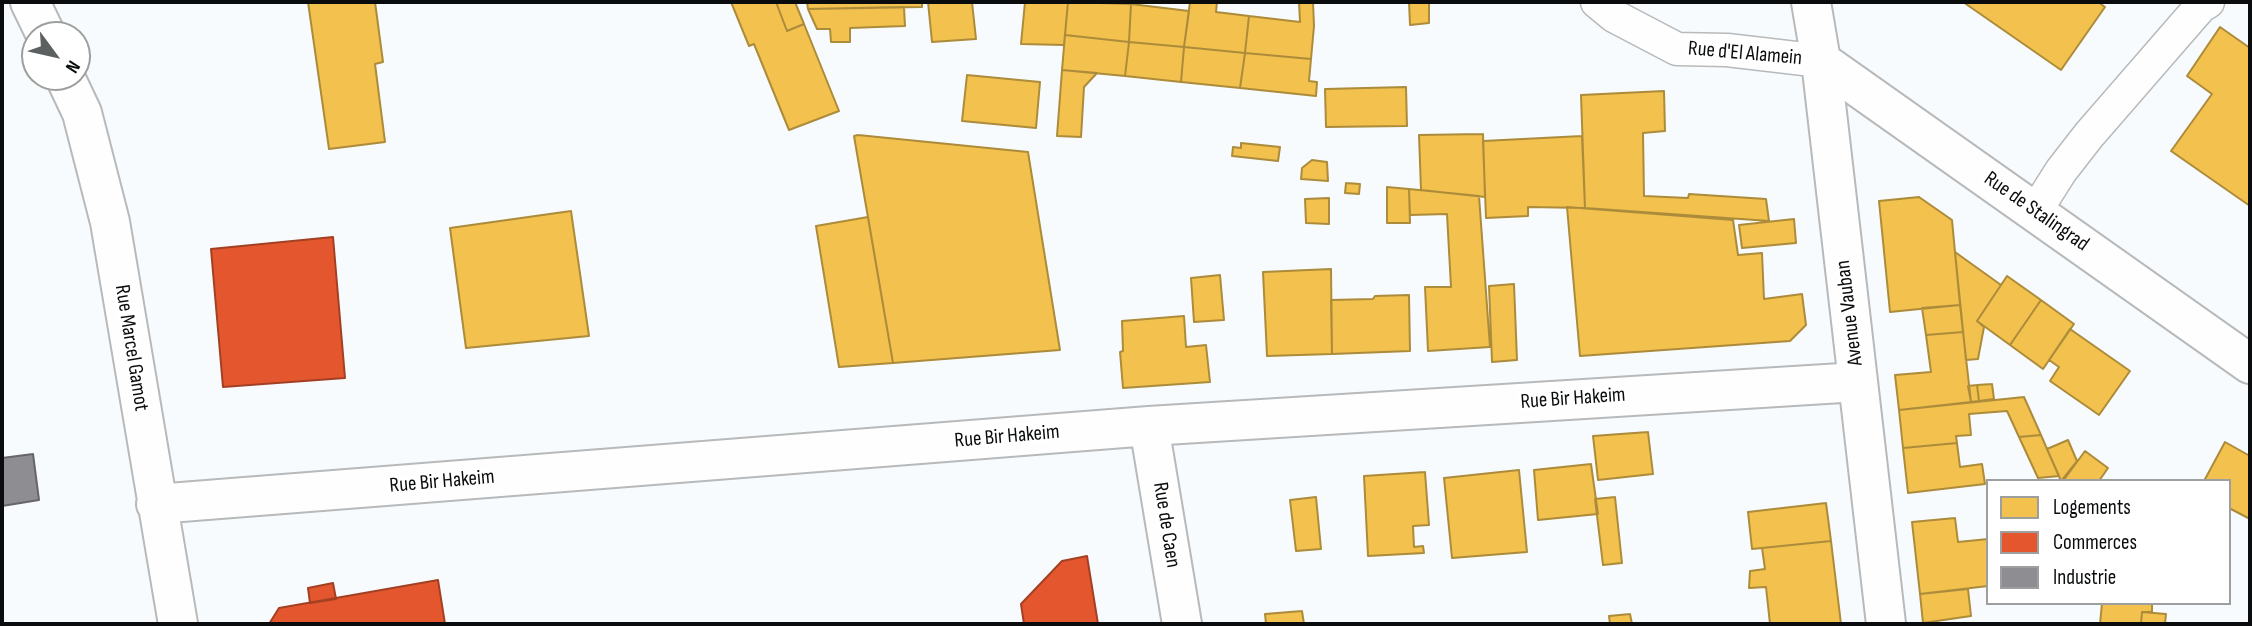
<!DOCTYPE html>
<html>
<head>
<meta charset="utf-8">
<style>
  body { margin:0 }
  #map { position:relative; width:2252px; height:626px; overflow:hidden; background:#f8fbfd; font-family:"Sofia Sans Condensed",sans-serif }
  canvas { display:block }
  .frame { position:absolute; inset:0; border:4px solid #0a0c0d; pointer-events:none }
  .legend { position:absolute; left:1986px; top:479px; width:245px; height:126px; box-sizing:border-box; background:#fff; border:2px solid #9d9e9e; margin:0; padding:9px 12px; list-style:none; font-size:21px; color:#0a0c0d }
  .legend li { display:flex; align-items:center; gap:14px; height:35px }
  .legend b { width:35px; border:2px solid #9d9e9e }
  .north { position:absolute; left:21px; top:21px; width:70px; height:70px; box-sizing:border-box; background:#fff; border:2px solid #9d9e9e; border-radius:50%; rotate:123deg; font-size:19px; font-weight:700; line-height:28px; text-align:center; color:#0a0c0d }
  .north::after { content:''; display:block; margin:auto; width:24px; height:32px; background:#5d6061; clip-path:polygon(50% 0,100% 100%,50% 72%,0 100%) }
</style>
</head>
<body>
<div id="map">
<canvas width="2252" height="626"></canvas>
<div class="frame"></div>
<ul class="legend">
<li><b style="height:19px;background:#f2c14e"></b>Logements</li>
<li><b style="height:19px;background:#e4572e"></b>Commerces</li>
<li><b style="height:19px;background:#8d8d92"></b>Industrie</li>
</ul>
<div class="north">N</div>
</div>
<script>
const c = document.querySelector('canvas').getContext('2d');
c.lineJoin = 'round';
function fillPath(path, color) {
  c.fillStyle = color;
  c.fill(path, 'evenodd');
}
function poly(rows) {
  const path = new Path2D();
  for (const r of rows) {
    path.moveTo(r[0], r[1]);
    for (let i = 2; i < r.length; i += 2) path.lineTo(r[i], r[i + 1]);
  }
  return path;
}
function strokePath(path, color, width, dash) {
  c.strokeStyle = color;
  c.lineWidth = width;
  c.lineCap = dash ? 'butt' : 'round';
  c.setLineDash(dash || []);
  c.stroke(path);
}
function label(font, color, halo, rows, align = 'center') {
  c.font = font + ' "Sofia Sans Condensed",sans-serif';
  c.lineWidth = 7;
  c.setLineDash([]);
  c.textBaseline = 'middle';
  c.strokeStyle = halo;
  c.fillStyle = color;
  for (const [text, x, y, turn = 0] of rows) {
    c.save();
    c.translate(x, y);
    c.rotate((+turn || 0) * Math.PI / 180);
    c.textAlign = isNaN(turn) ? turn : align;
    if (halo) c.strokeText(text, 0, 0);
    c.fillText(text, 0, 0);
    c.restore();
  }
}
const homes = poly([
  [308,2,375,2,383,62,375,64,385,142,329,149,308,2],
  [731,2,776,2,787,31,804,24,839,111,789,130,754,44,749,46,731,2],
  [776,2,795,2,804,24,787,31,776,2],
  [807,2,922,2,922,7,808,9,807,2],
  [928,2,972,2,976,39,932,42,928,2],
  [1025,2,1068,2,1064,45,1021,44,1025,2],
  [1068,2,1131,4,1129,42,1065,35,1068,2],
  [1190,2,1217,2,1216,12,1249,16,1245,53,1184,47,1190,2],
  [1299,2,1313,2,1314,26,1311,59,1245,53,1249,16,1300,22,1299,2],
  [1409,2,1429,2,1429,23,1410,25,1409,2],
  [1963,2,2098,2,2105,7,2061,70,1963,2],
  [1131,4,1189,11,1184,47,1129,42,1131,4],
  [904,7,905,26,850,28,850,42,831,42,830,29,817,29,808,9,904,7],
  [2220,27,2250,48,2250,206,2171,151,2212,94,2187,76,2220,27],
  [1065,35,1129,42,1125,76,1062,70,1065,35],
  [1129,42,1184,47,1181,82,1125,76,1129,42],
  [1184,47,1245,53,1240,88,1181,82,1184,47],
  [1245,53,1311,59,1309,81,1317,82,1316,96,1240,88,1245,53],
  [1062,70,1097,73,1084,87,1081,137,1057,136,1062,70],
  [967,75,1040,82,1036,128,962,121,967,75],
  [1406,87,1407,126,1326,127,1325,89,1406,87],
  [1664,91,1665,131,1643,133,1644,196,1688,198,1689,194,1766,199,1769,221,1585,208,1581,95,1664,91],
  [1483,134,1485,197,1421,190,1419,135,1483,134],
  [858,135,1028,152,1060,350,893,363,854,136,858,135],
  [1582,136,1585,208,1528,207,1528,216,1486,218,1483,141,1582,136],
  [1241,143,1280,147,1278,161,1232,156,1233,147,1241,148,1241,143],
  [1312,160,1327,162,1328,181,1301,179,1302,168,1312,160],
  [1346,183,1360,184,1359,194,1345,193,1346,183],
  [1387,187,1409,189,1410,223,1387,223,1387,187],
  [1409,189,1479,196,1490,347,1428,351,1425,287,1451,287,1447,214,1410,215,1409,189],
  [1919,197,1952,220,1960,305,1890,312,1879,201,1919,197],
  [1329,198,1329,224,1306,223,1305,199,1329,198],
  [1567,207,1733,220,1738,255,1762,253,1764,299,1802,294,1806,325,1790,341,1580,356,1567,207],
  [571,211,589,336,466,348,450,228,571,211],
  [868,217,893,363,839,367,816,226,868,217],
  [1794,219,1796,243,1742,248,1739,225,1794,219],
  [1955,252,2001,285,1977,321,1984,327,1978,359,1966,360,1955,252],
  [1331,269,1332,354,1267,356,1263,272,1331,269],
  [1220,275,1224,320,1194,322,1191,278,1220,275],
  [2007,276,2041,300,2010,345,1977,321,2007,276],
  [1514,284,1517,360,1492,362,1489,286,1514,284],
  [1409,295,1410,351,1332,354,1331,300,1373,299,1375,296,1409,295],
  [2041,300,2074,324,2043,369,2010,345,2041,300],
  [1960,305,1963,332,1926,335,1922,308,1960,305],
  [1184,316,1186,347,1206,345,1210,382,1123,388,1120,352,1123,351,1122,321,1184,316],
  [2070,329,2130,371,2099,415,2050,381,2059,367,2049,360,2070,329],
  [1963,332,1971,402,1899,410,1895,375,1931,372,1926,335,1963,332],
  [1992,384,1994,399,1979,401,1977,385,1992,384],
  [1977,385,1979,401,1971,402,1968,386,1977,385],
  [2024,397,2041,435,2019,437,2007,411,1969,414,1971,435,1956,436,1957,443,1903,448,1899,410,2024,397],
  [1648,432,1653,474,1598,480,1593,436,1648,432],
  [2041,435,2047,449,2059,476,2038,478,2019,437,2041,435],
  [2068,440,2077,461,2061,481,2047,449,2068,440],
  [2225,442,2250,456,2250,519,2229,508,2229,481,2204,481,2225,442],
  [1957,443,1960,467,1982,464,1985,484,1908,493,1903,448,1957,443],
  [2085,451,2108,468,2099,481,2063,481,2085,451],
  [1591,464,1598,514,1538,520,1534,470,1591,464],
  [1519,470,1527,552,1452,558,1444,478,1519,470],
  [1425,472,1429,525,1413,526,1414,547,1423,546,1424,553,1368,556,1364,476,1425,472],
  [1316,497,1321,549,1296,551,1290,500,1316,497],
  [1615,497,1622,563,1603,565,1595,499,1615,497],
  [1826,503,1831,541,1752,549,1748,512,1826,503],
  [1955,518,1958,542,1988,539,1988,586,1920,594,1912,522,1955,518],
  [1831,541,1841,624,1770,624,1766,587,1749,588,1750,571,1765,569,1762,548,1831,541],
  [1968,589,1971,616,1923,623,1920,594,1968,589],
  [2102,603,2152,603,2152,612,2142,612,2141,624,2100,624,2102,603],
  [1302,611,1304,624,1266,624,1265,614,1302,611],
  [2142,612,2166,614,2165,624,2141,624,2142,612],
  [1630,614,1632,624,1610,624,1609,616,1630,614]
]);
fillPath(homes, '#f2c14e');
strokePath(homes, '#ac8b3a', 2);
const shops = poly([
  [333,237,345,378,223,387,211,249,333,237],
  [1087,556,1098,624,1024,624,1021,604,1062,561,1087,556],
  [438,580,445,624,269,624,279,608,438,580],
  [333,583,336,599,310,603,308,588,333,583]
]);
fillPath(shops, '#e4572e');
strokePath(shops, '#a34024', 2);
const industry = poly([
  [33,454,39,500,2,506,2,458,33,454]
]);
fillPath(industry, '#8d8d92');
strokePath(industry, '#66666a', 2);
const lane = poly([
  [1597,2,1614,16,1677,49,1727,50,1821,61],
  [2035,212,2061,171,2089,135,2201,6,2208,2]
]);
const street = poly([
  [30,2,46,35],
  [1821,61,1886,624],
  [65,77,82,113,110,222,178,624],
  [1149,426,1182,624],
  [156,504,1149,426,1858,382]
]);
const secondary = poly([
  [1811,2,1821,61,2250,364]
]);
strokePath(lane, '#b7b9ba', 35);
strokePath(street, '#b7b9ba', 42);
strokePath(secondary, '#b7b9ba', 42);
strokePath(lane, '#fefeff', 32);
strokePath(street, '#fefeff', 38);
strokePath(secondary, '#fefeff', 38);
label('21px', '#0a0c0d', '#fff', [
  ["Rue d'El Alamein",1745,54,5],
  ["Rue de Stalingrad",2036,212,35],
  ["Avenue Vauban",1850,313,-97],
  ["Rue Marcel Gamot",131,348,81],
  ["Rue Bir Hakeim",1573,399,-4],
  ["Rue Bir Hakeim",1007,437,-5],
  ["Rue Bir Hakeim",442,482,-5],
  ["Rue de Caen",1166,525,81]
]);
</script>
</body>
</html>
